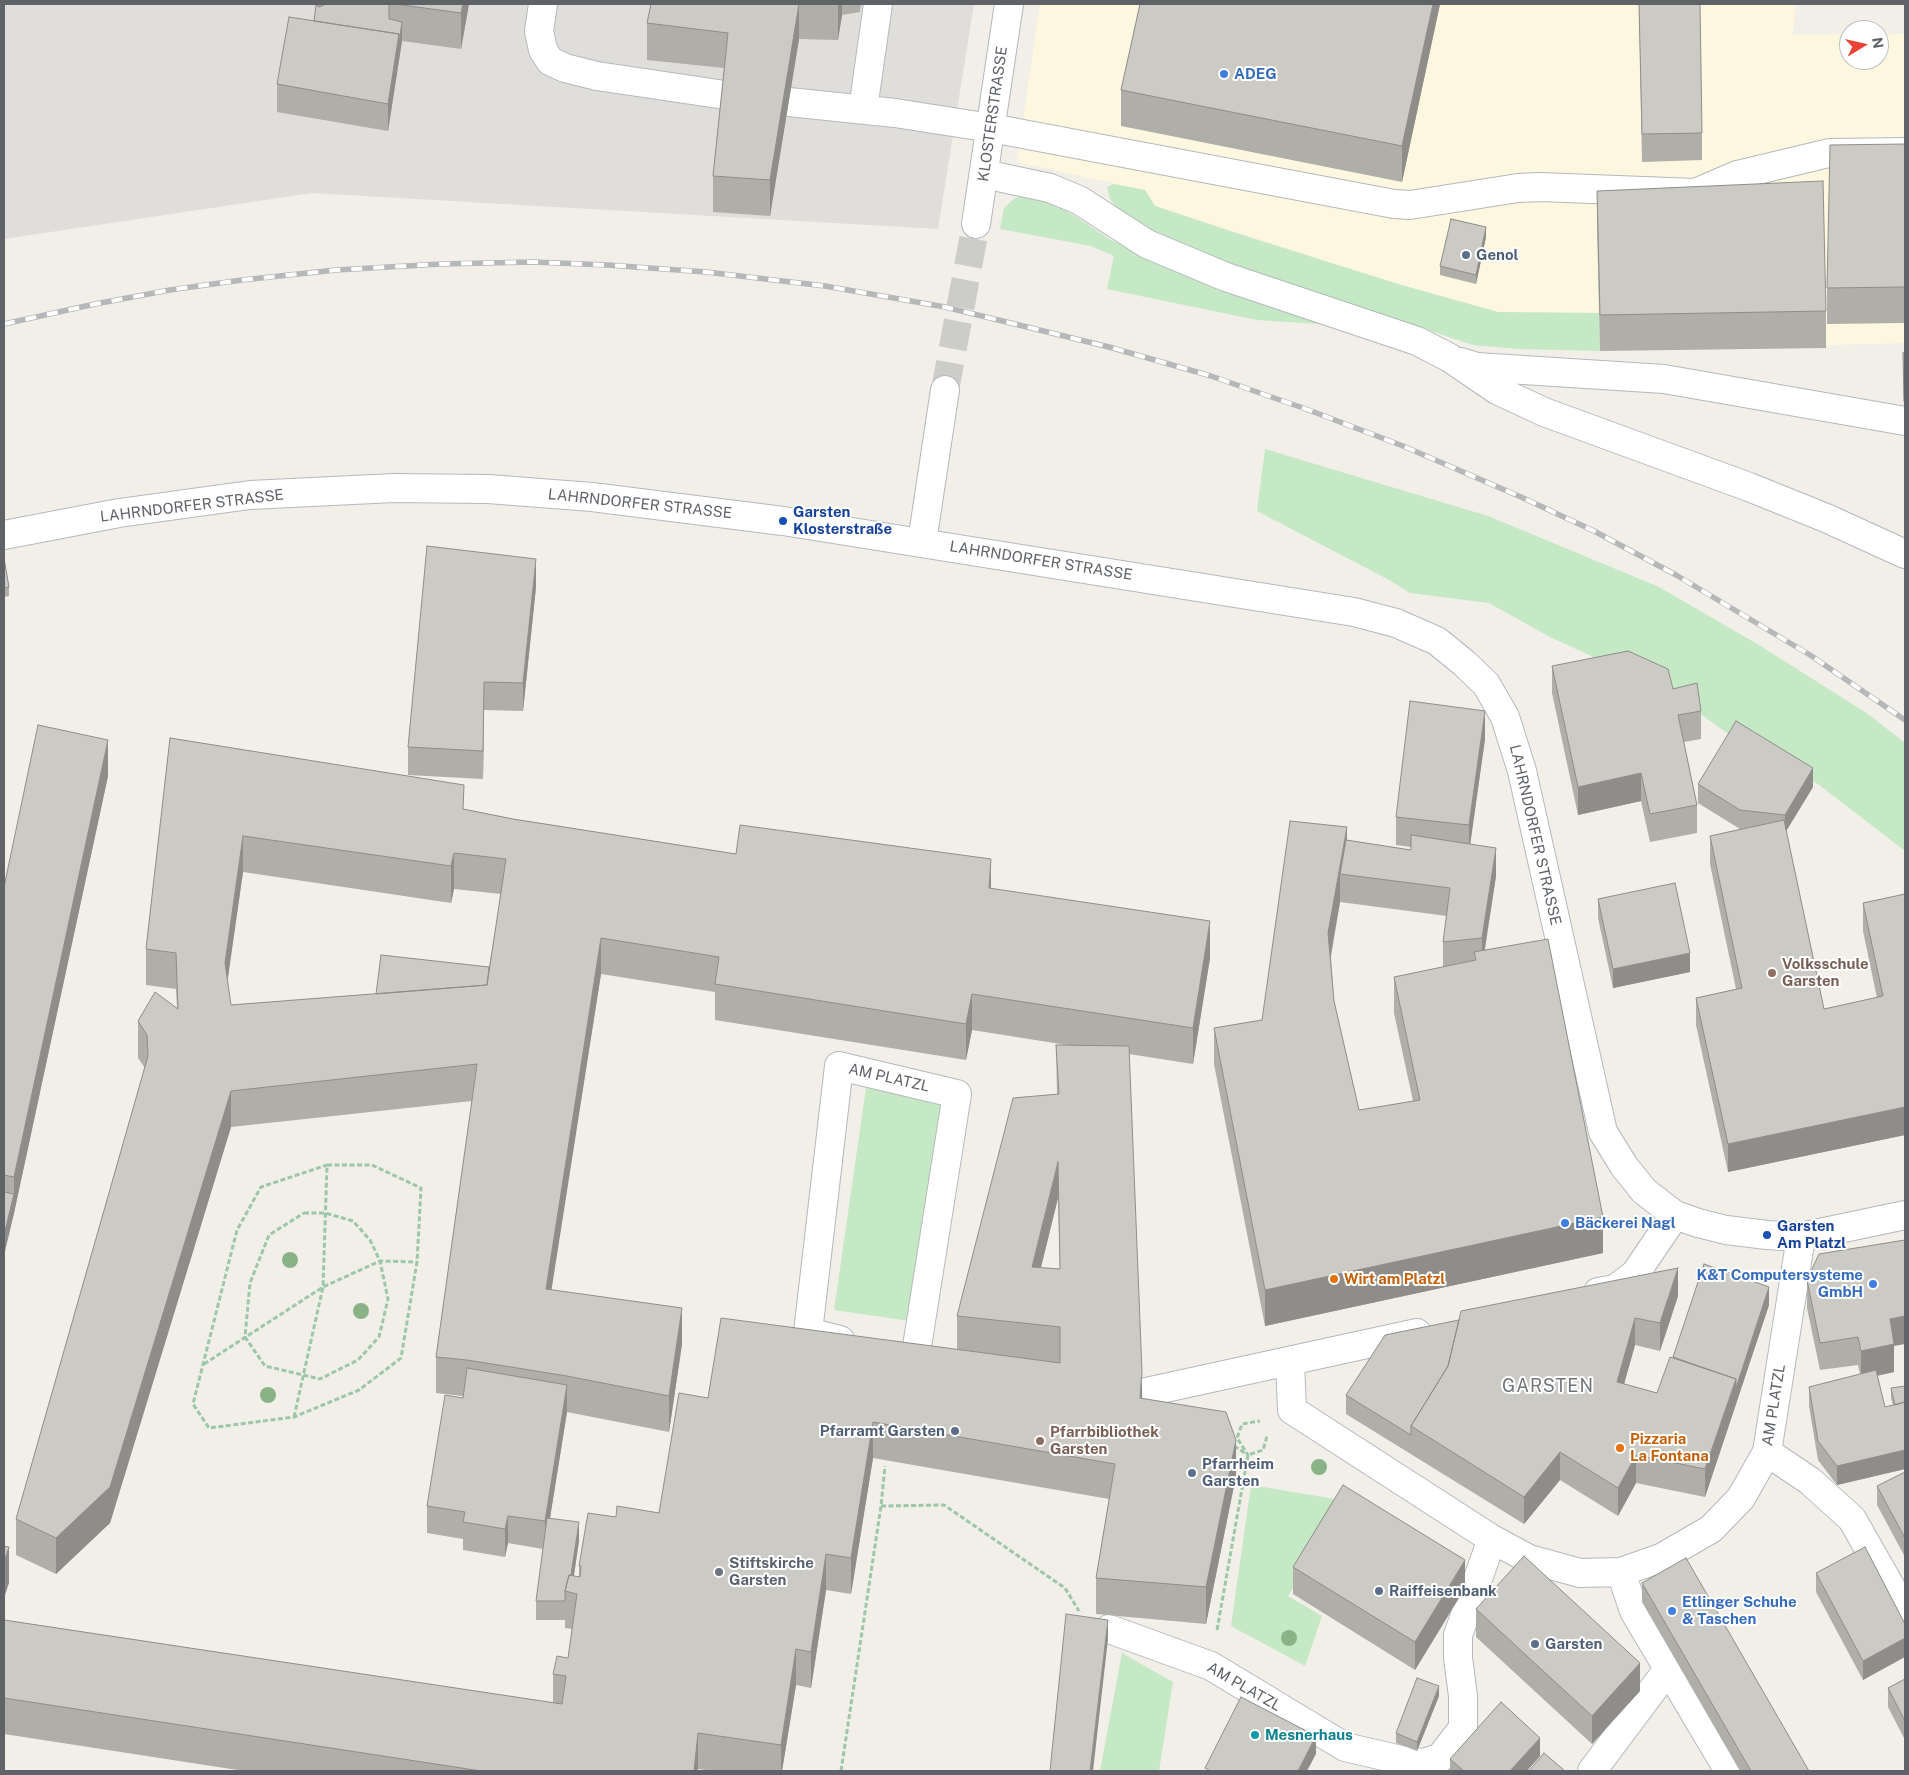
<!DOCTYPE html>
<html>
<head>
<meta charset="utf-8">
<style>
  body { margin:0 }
  #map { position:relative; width:1909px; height:1775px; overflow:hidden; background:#f1efe8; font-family:"Public Sans",sans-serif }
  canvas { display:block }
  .frame { position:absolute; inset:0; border:5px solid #5f6368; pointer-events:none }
  .north { position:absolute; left:1839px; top:20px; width:50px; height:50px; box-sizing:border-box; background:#fff; border:1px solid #bfc1c3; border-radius:50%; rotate:81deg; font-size:14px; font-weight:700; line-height:20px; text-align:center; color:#5f6368 }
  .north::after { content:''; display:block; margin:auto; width:18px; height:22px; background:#ea4335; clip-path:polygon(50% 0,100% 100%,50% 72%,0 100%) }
</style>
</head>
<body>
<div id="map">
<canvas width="1909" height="1775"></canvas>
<div class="frame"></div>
<div class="north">N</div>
</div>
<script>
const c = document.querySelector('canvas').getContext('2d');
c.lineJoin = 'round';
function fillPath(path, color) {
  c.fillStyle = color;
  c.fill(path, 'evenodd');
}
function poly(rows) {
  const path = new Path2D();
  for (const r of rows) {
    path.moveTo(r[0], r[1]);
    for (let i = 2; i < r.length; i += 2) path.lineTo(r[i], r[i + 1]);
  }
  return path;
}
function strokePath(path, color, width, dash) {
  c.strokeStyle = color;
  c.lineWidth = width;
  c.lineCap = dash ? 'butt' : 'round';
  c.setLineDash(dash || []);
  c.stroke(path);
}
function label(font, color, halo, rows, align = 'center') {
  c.font = font + ' "Public Sans",sans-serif';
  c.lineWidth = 4;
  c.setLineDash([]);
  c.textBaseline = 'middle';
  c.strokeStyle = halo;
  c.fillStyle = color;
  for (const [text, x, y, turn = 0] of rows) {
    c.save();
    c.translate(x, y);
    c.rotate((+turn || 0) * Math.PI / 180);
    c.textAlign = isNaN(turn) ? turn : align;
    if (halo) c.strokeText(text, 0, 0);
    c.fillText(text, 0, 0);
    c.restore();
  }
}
fillPath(poly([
  [1040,4,1795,4,1793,35,1849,34,1849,60,1879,60,1879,34,1905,34,1905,343,1600,351,1599,313,1498,312,1398,284,1155,206,1145,190,1017,162]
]), '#fef7e0');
fillPath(poly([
  [4,4,974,4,938,229,312,193,4,239]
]), '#e0deda');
fillPath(poly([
  [1113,184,1145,190,1155,206,1236,233,1398,284,1498,312,1599,313,1600,351,1518,349,1473,345,1177,247,1118,210,1110,199,1107,187],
  [1025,196,1041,197,1067,211,1111,240,1187,274,1334,325,1257,320,1107,289,1114,256,1091,246,1000,229,1004,208,1015,198],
  [1265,449,1488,516,1659,587,1759,645,1868,714,1905,743,1905,851,1818,784,1734,738,1671,693,1550,637,1489,603,1410,593,1391,581,1257,511],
  [866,1088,942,1098,910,1321,834,1310],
  [1251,1485,1347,1501,1288,1596,1322,1616,1305,1666,1231,1626],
  [1122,1653,1173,1682,1159,1771,1100,1771]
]), '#c5e8c5');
strokePath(poly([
  [945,390,976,224]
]), '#ccccc8', 28, [28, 14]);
const minor = poly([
  [543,4,539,31,543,50,550,61,565,68,597,76,725,95],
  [789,102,895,113,991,128,1394,204,1410,205,1518,188,1540,187,1695,193,1737,175,1829,153,1905,152],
  [863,109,878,4],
  [984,174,1050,188,1079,200,1147,244,1226,277,1417,341,1450,358,1497,390,1544,412,1749,487,1826,518,1905,554],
  [976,224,1009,4],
  [1461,362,1477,367,1664,379,1905,421],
  [4,535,119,513,250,495,394,488,488,489,592,497,783,521,1354,612,1396,623,1437,641,1464,663,1486,684,1505,717,1522,771,1603,1132,1624,1166,1644,1191,1675,1215,1698,1223,1726,1230,1767,1235,1801,1237,1905,1215],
  [922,542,945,390],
  [1598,1292,1615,1289,1635,1274,1675,1215],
  [840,1340,808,1332,839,1066,957,1094,915,1359],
  [1290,1362,1292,1410,1492,1539,1529,1559,1580,1573,1621,1572,1661,1558,1711,1529,1741,1498,1767,1452,1801,1237],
  [1142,1393,1417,1333],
  [1767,1452,1810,1481,1852,1519,1905,1612],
  [1621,1572,1634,1611,1729,1771],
  [1109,1629,1211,1666,1345,1747,1401,1760,1423,1763,1440,1758,1463,1728,1463,1696,1458,1658,1458,1635,1492,1539],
  [1592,1771,1669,1668]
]);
strokePath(minor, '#b5b8bc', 30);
strokePath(poly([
  [327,1165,372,1165,421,1188,417,1262,401,1358,359,1390,294,1417,209,1428,193,1404,237,1230,261,1187,327,1165],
  [304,1213,325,1213,353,1221,370,1240,380,1261,388,1299,379,1337,358,1360,320,1379,265,1366,245,1337,250,1283,269,1235,304,1213],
  [204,1364,323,1287,380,1261,417,1262],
  [294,1417,323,1287,327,1165],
  [1234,1446,1248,1455,1237,1438,1242,1424,1260,1421],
  [881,1506,944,1505,1065,1588,1079,1611],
  [1217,1630,1248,1455,1263,1450,1267,1436],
  [841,1771,881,1506,885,1466]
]), '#9cc7a9', 3, [5, 2.5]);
strokePath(minor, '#fff', 28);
const rail = poly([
  [4,324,95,304,170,290,242,280,336,270,441,264,532,262,607,265,706,272,825,286,945,307,1109,347,1211,376,1306,409,1403,446,1521,497,1594,531,1676,575,1810,655,1905,720]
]);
strokePath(rail, '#b6b7b8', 5.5);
strokePath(rail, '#fff', 4, [11]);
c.fillStyle = '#89b387';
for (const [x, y] of [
  [290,1260],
  [361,1311],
  [268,1395],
  [1319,1467],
  [1289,1638]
]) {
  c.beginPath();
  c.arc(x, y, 8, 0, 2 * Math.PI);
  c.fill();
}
fillPath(poly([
  [317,4,469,4,461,49,402,41,388,131,277,112,277,84,314,21],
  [651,4,861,4,860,12,842,15,838,40,799,39,770,216,713,212,713,176,724,68,647,60,647,23],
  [1140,4,1440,4,1402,182,1121,126,1121,90],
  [1639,4,1702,133,1702,160,1642,162],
  [1905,144,1905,323,1827,324,1827,288],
  [1597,191,1826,311,1826,348,1600,351,1597,227],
  [1486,237,1476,284,1440,275,1440,266],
  [1903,353,1905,353,1905,410,1904,410],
  [4,558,9,587,9,596,4,597],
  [536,587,523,711,484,710,483,779,408,775,408,747],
  [1552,666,1673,689,1701,711,1701,739,1684,742,1697,805,1697,833,1650,842,1641,801,1578,815,1552,693],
  [170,738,464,809,513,819,736,854,991,889,1210,958,1193,1064,1129,1054,1142,1398,1236,1476,1206,1624,1096,1614,1096,1578,1109,1499,873,1458,851,1594,826,1590,811,1688,796,1685,782,1771,715,1771,698,1769,698,1771,244,1771,4,1734,4,1620,553,1703,553,1674,568,1658,572,1629,565,1628,565,1620,536,1620,536,1601,543,1549,508,1543,505,1557,463,1550,463,1539,427,1533,427,1506,463,1396,436,1393,436,1357,472,1101,231,1127,110,1523,56,1574,16,1555,16,1519,145,1068,138,1058,138,1021,177,1008,176,989,146,985,146,949],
  [243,872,451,903,454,889,501,894,489,967,376,994,231,1005,227,981],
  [601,974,715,992,715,1020,966,1060,972,1030,1067,1045,1056,1045,1057,1095,957,1316,957,1349,708,1398,659,1513,616,1517,579,1566,579,1577,574,1576,579,1541,550,1518,567,1412,669,1432,682,1344,551,1289],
  [1058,1198,1060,1269,1041,1268],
  [1485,739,1470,844,1496,876,1485,950,1603,1253,1265,1326,1214,1064,1214,1028,1262,1020,1347,840,1411,850,1411,847,1396,845,1396,817],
  [1340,902,1447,916,1443,942,1443,967,1394,977,1394,1013,1413,1101,1359,1110,1334,1001,1331,957],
  [108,776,14,1213,4,1256,4,887],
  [1698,784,1813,787,1786,831,1824,1009,1877,998,1863,931,1863,903,1905,894,1905,1135,1728,1172,1696,1025,1696,998,1736,989,1710,864,1710,836,1740,829,1698,803],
  [1598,899,1690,972,1613,988,1598,918],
  [1807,1280,1894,1346,1894,1372,1877,1376,1885,1407,1893,1405,1891,1398,1891,1388,1905,1386,1905,1469,1837,1485,1818,1460,1809,1406,1809,1387,1860,1374,1858,1365,1820,1370,1807,1308],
  [1678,1296,1660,1351,1635,1345,1624,1384,1657,1393,1673,1357,1769,1305,1705,1497,1636,1483,1618,1516,1560,1480,1524,1524,1346,1414,1346,1395],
  [1905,1472,1905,1557,1877,1505,1877,1486],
  [1293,1567,1465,1588,1415,1670,1293,1594],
  [1816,1573,1905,1624,1863,1680,1816,1592],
  [1642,1583,1809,1771,1740,1771,1642,1602],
  [1476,1609,1640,1691,1592,1744,1476,1637],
  [1905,1679,1905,1740,1888,1707,1888,1688],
  [1439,1696,1417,1751,1396,1743,1396,1733],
  [1540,1756,1527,1771,1450,1771,1450,1759]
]), '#afaea9');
fillPath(poly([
  [463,4,469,4,461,49,461,13],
  [799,4,799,39,770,216,770,180],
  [838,4,842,4,842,15,838,40],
  [1433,4,1440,4,1402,182,1402,146],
  [402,22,402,41,388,131,388,104,399,34],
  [1486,227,1486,237,1476,284,1476,275],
  [536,559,536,587,523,711,523,683],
  [484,682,484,710,483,779,483,751],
  [1485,711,1485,739,1469,853,1469,825],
  [108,740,108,776,14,1213,4,1254,4,1235,14,1194,14,1177],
  [1813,768,1813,787,1785,833,1785,815],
  [1641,773,1641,801,1578,815,1578,787],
  [1347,827,1347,863,1340,874,1340,902,1328,969,1328,933],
  [243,836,243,872,225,999,225,963],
  [1496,848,1496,876,1482,965,1482,938],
  [454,853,454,889,451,903,451,866],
  [991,859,991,895,989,888],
  [1210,921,1210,958,1193,1064,1193,1028],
  [601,938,601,974,546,1325,546,1289],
  [1690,953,1690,972,1613,988,1613,969],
  [972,994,972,1030,966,1060,966,1024],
  [231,1091,231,1127,110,1523,56,1574,56,1538],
  [1905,1107,1905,1135,1728,1172,1728,1144],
  [1058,1162,1058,1198,1032,1303,1032,1267],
  [1603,1217,1603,1253,1265,1326,1265,1290],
  [1678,1268,1678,1296,1660,1351,1660,1323],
  [1769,1287,1769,1305,1705,1497,1705,1469,1736,1379],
  [682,1308,682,1344,669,1432,669,1396],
  [1905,1316,1905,1344,1894,1346,1894,1372,1861,1379,1861,1351,1890,1319],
  [1635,1318,1635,1345,1617,1409,1617,1382],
  [1142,1372,1142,1409,1140,1398],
  [567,1385,567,1412,545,1549,545,1521],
  [873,1422,873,1458,851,1594,851,1558],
  [1236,1440,1236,1476,1206,1624,1206,1587],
  [1905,1450,1905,1469,1837,1485,1837,1466],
  [1560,1452,1560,1480,1524,1524,1524,1497],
  [1636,1455,1636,1483,1618,1516,1618,1488],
  [508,1516,508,1543,505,1557,505,1529],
  [579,1522,579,1541,571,1593,568,1592],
  [9,1547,9,1583,4,1598,4,1562],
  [826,1554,826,1590,811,1688,811,1652],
  [1465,1560,1465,1588,1415,1670,1415,1642],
  [1108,1620,1108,1639,1093,1771,1090,1771],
  [1905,1638,1905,1657,1863,1680,1863,1661],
  [796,1649,796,1685,782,1771,781,1771,781,1745],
  [1640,1663,1640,1691,1592,1744,1592,1716],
  [1439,1686,1439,1696,1417,1751,1417,1742],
  [698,1733,698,1771,694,1771],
  [1316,1736,1316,1754,1307,1771,1298,1771],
  [1540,1738,1540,1756,1527,1771,1510,1771]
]), '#8f8d8a');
const building = poly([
  [325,4,389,4,389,19,402,22,399,43,399,34,314,21,316,5,319,7,324,5,325,4],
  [397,4,463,4,461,13,402,5,397,4],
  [651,4,799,4,770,180,713,176,728,33,647,23,651,4],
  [1140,4,1433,4,1402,146,1121,90,1140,4],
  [1639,4,1700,4,1702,133,1642,134,1639,4],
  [289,17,399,34,388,104,277,84,289,17],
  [1905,144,1905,287,1827,288,1830,145,1905,144],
  [1823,181,1826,311,1600,315,1597,191,1823,181],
  [1451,219,1486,227,1476,275,1440,266,1451,219],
  [1903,353,1905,353,1905,401,1904,401,1903,353],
  [427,546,536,559,523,683,484,682,483,751,408,747,427,546],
  [4,558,9,587,4,588,4,558],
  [1628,651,1668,669,1673,689,1697,683,1701,711,1678,715,1697,805,1650,814,1641,773,1578,787,1552,666,1628,651],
  [1410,701,1485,711,1469,825,1396,817,1410,701],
  [1736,721,1813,768,1785,815,1740,810,1698,784,1736,721],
  [38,725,108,740,14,1177,4,1175,4,887,38,725],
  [170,738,464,785,463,809,513,819,736,854,740,825,991,859,989,888,1210,921,1193,1028,972,994,966,1024,715,984,719,957,601,938,546,1289,682,1308,669,1396,567,1376,467,1360,436,1357,477,1064,231,1091,110,1487,56,1538,16,1519,148,1056,147,1035,138,1021,155,992,178,1009,176,953,146,949,170,738],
  [243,836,451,866,454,853,506,859,487,985,231,1005,225,963,243,836],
  [1784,820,1824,1009,1883,996,1863,903,1905,894,1905,1107,1728,1144,1696,998,1742,988,1710,836,1784,820],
  [1290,821,1347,827,1328,933,1334,1001,1359,1110,1420,1100,1394,977,1476,960,1474,952,1548,939,1603,1217,1265,1290,1214,1028,1262,1020,1290,821],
  [1411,835,1496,848,1482,938,1443,942,1450,888,1340,874,1346,840,1411,850,1411,835],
  [1675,883,1690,953,1613,969,1598,899,1675,883],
  [381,955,489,967,487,985,376,994,381,955],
  [1056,1045,1129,1046,1142,1372,1140,1398,1226,1412,1236,1440,1206,1587,1096,1578,1115,1464,873,1422,851,1558,826,1554,811,1652,796,1649,781,1745,698,1733,694,1771,481,1771,4,1698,4,1620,562,1704,566,1676,553,1674,557,1656,568,1658,577,1594,565,1591,569,1575,580,1577,581,1566,579,1566,588,1513,616,1517,617,1506,659,1513,679,1393,708,1398,721,1318,1060,1363,1060,1327,957,1316,1013,1098,1059,1094,1056,1045],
  [1058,1162,1060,1269,1032,1267,1058,1162],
  [4,1192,14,1194,4,1235,4,1192],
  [1905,1240,1905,1316,1890,1319,1894,1344,1861,1351,1858,1337,1820,1343,1807,1280,1819,1254,1905,1240],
  [1704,1264,1769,1287,1736,1388,1736,1379,1673,1357,1704,1264],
  [1678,1268,1660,1323,1635,1318,1617,1382,1657,1393,1670,1357,1736,1379,1705,1469,1636,1455,1618,1488,1560,1452,1524,1497,1411,1426,1448,1366,1461,1311,1678,1268],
  [1459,1320,1448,1366,1411,1426,1411,1435,1346,1395,1385,1335,1459,1320],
  [467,1368,567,1385,545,1521,508,1516,505,1529,463,1522,465,1512,427,1506,445,1395,463,1398,467,1368],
  [1876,1370,1885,1407,1905,1402,1905,1450,1837,1466,1818,1441,1809,1387,1876,1370],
  [1905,1386,1905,1402,1895,1405,1891,1388,1905,1386],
  [1905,1472,1905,1538,1877,1486,1905,1472],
  [1343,1485,1465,1560,1415,1642,1293,1567,1343,1485],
  [547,1518,579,1522,571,1575,569,1575,565,1591,565,1601,536,1601,547,1518],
  [4,1546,9,1547,4,1562,4,1546],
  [1865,1547,1905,1624,1905,1638,1863,1661,1816,1573,1865,1547],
  [1524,1556,1640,1663,1592,1716,1476,1609,1524,1556],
  [1686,1558,1809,1771,1751,1771,1642,1583,1686,1558],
  [1066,1614,1108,1620,1090,1771,1050,1771,1066,1614],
  [1417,1678,1439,1686,1417,1742,1396,1733,1417,1678],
  [1905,1679,1905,1721,1888,1688,1905,1679],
  [1241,1697,1316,1736,1298,1771,1211,1771,1205,1768,1241,1697],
  [1501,1702,1540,1738,1510,1771,1464,1771,1450,1759,1501,1702],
  [1544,1753,1565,1771,1529,1771,1544,1753]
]);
fillPath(building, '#cccac5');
strokePath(building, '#8f8d8a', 1);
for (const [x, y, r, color] of [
  [1224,74,5,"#3f7fe0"],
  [1466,255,5,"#5c6f8a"],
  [783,521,5,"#1a4fb4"],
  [1772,973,5,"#8d6e63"],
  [1565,1223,5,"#3f7fe0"],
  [1767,1235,5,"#1a4fb4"],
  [1334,1279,5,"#e8710a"],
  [1873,1284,5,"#3f7fe0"],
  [955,1431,5,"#5c6f8a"],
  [1040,1441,5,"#8d6e63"],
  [1620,1448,5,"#e8710a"],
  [1192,1473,5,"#5c6f8a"],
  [719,1572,5,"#6b7280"],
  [1379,1591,5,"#5c6f8a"],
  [1672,1611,5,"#3f7fe0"],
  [1535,1644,5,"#5c6f8a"],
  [1255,1735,5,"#0f9aa8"]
]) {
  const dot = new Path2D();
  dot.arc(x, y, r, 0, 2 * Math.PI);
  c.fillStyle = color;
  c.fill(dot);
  strokePath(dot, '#fff', 2);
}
label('bold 15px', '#366cbe', '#fff', [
  ["ADEG",1234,74],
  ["Bäckerei Nagl",1575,1223],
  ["K&T Computersysteme",1863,1275,"right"],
  ["GmbH",1863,1292,"right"],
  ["Etlinger Schuhe",1682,1602],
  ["& Taschen",1682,1619]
], 'left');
label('15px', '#5f6368', '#fff', [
  ["KLOSTERSTRASSE",993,114,-82],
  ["LAHRNDORFER STRASSE",640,504,6],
  ["LAHRNDORFER STRASSE",192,506,-7],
  ["LAHRNDORFER STRASSE",1041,561,9],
  ["LAHRNDORFER STRASSE",1535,835,77],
  ["AM PLATZL",889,1078,13],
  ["AM PLATZL",1774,1405,-81],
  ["AM PLATZL",1244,1687,30]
]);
label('bold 15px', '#4e5e75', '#fff', [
  ["Genol",1476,255],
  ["Pfarramt Garsten",945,1431,"right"],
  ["Pfarrheim",1202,1464],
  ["Garsten",1202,1481],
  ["Raiffeisenbank",1389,1591],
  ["Garsten",1545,1644]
], 'left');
label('bold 15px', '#164399', '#fff', [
  ["Garsten",793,512],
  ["Klosterstraße",793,529],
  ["Garsten",1777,1226],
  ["Am Platzl",1777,1243]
], 'left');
label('bold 15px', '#785e54', '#fff', [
  ["Volksschule",1782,964],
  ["Garsten",1782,981],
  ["Pfarrbibliothek",1050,1432],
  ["Garsten",1050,1449]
], 'left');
label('bold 15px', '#c56008', '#fff', [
  ["Wirt am Platzl",1344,1279],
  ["Pizzaria",1630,1439],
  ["La Fontana",1630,1456]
], 'left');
label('bold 15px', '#5b616d', '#fff', [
  ["Stiftskirche",729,1563],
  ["Garsten",729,1580]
], 'left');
label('bold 15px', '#0d838f', '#fff', [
  ["Mesnerhaus",1265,1735]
], 'left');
c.letterSpacing = '1px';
label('18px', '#70757a', '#fff', [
  ["GARSTEN",1548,1386]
]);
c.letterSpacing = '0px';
</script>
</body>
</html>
